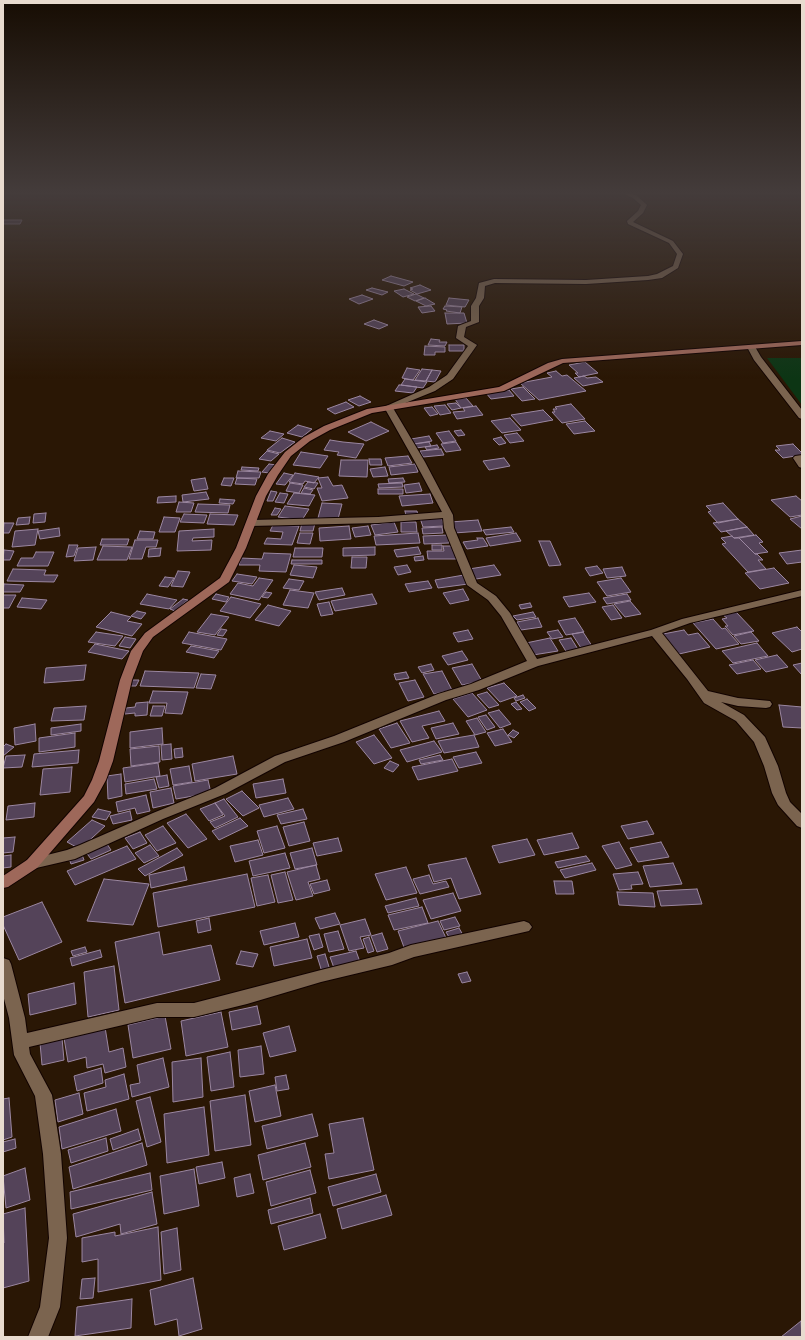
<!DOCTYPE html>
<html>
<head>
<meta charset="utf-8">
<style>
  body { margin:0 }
  #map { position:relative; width:805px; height:1340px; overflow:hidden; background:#2a1705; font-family:Montserrat,sans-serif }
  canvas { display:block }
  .frame { position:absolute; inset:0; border:4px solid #e8dbcf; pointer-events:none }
</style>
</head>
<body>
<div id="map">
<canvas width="805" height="1340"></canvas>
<div class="frame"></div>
</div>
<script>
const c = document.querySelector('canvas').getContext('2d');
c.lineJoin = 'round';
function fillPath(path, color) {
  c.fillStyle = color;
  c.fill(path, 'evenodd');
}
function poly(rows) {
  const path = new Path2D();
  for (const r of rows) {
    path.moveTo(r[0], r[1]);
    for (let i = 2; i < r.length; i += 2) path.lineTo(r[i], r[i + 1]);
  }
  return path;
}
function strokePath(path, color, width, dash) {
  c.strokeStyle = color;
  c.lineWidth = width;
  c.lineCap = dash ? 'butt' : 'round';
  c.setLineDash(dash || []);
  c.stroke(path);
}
fillPath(poly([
  [767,358,802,358,802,405]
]), '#0c3514');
const building = poly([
  [4,220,22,220,20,224,3,224,4,220],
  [391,276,413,282,404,286,382,280,391,276],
  [420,285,431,290,417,294,410,290,413,289,410,288,420,285],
  [372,288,388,292,382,295,366,290,372,288],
  [404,289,414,294,403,297,394,291,404,289],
  [416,294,424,298,415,301,407,297,416,294],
  [362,295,373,299,359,304,349,299,362,295],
  [425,298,435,304,426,306,416,301,425,298],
  [449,298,469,300,465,307,446,305,449,298],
  [431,306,435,311,422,313,418,307,431,306],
  [445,306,462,307,460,313,446,311,447,310,443,309,445,306],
  [445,313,464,313,467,323,447,324,445,313],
  [374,320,388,325,379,329,364,324,374,320],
  [431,339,440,340,439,342,447,342,445,346,428,345,431,339],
  [449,345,464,345,464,351,449,351,449,345],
  [425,346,445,347,445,352,435,352,435,355,424,355,425,346],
  [585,362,598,373,579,377,575,373,578,373,569,365,585,362],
  [407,368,420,370,413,380,402,378,407,368],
  [422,369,432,370,426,381,415,380,422,369],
  [432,370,441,371,435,382,426,381,432,370],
  [556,371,562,376,567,375,586,391,539,400,520,383,552,377,547,373,556,371],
  [584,376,587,378,596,377,603,382,583,386,574,378,584,376],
  [405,379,427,382,423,388,401,385,405,379],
  [399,385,401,385,417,387,413,393,395,391,399,385],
  [523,387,535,399,522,401,511,389,523,387],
  [509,390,514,396,491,399,486,393,509,390],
  [360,396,371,402,359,406,348,400,360,396],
  [466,398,473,406,461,408,455,399,466,398],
  [346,402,354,407,335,414,327,409,346,402],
  [456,403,461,408,452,410,447,404,456,403],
  [571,404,585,419,562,423,552,412,555,412,553,409,557,409,555,407,571,404],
  [445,405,451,413,440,415,434,406,445,405],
  [476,406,483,415,457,419,453,412,465,411,463,408,476,406],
  [432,407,438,414,430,416,424,408,432,407],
  [543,410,553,420,521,426,511,415,543,410],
  [510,418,521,430,502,433,491,421,510,418],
  [585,421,595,431,574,434,566,424,585,421],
  [371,422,389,431,366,441,348,432,371,422],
  [298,425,312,429,302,437,287,433,298,425],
  [461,430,465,435,458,436,454,431,461,430],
  [270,431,284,434,276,441,261,438,270,431],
  [449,431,456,441,443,443,436,433,449,431],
  [517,433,524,441,510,443,504,435,517,433],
  [429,436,432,441,414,444,411,439,429,436],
  [501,437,506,443,499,445,493,439,501,437],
  [282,438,295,442,280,453,267,450,282,438],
  [330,440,343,442,364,444,356,458,337,455,339,452,324,450,330,440],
  [429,442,431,446,416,448,414,444,429,442],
  [456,442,461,450,446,452,441,444,456,442],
  [793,444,802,453,802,455,783,458,775,450,780,450,776,446,793,444],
  [437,445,439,448,427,450,425,447,437,445],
  [441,449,444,455,423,457,420,451,441,449],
  [267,451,279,454,271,461,259,459,267,451],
  [301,452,328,456,320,468,293,465,301,452],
  [408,456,412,463,388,466,385,458,408,456],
  [504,458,510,466,489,470,483,461,504,458],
  [369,459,381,459,382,465,370,465,369,459],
  [341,460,368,460,367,477,339,476,341,460],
  [269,464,277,465,269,473,262,472,269,464],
  [415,464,418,472,391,475,389,467,415,464],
  [242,467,259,468,258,471,241,470,242,467],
  [385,467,388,476,373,477,370,469,385,467],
  [238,471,261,472,259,478,236,478,238,471],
  [284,473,293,475,285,485,276,484,284,473],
  [295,473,319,477,314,483,305,481,303,484,289,482,295,473],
  [328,477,333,486,342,485,348,498,322,501,317,488,322,488,318,478,328,477],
  [205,478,208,489,194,491,191,480,205,478],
  [224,478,234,478,231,486,221,485,224,478],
  [237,478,257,479,255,485,235,484,237,478],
  [403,478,405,482,389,483,388,479,403,478],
  [308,482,318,483,314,489,304,487,308,482],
  [290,483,303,485,299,493,286,491,290,483],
  [402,483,403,487,379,488,378,484,402,483],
  [419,483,422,491,406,493,404,485,419,483],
  [304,488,313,490,310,494,301,493,304,488],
  [378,489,403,489,403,494,378,494,378,489],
  [271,491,277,492,273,501,267,501,271,491],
  [206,492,209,499,183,502,182,495,206,492],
  [280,493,288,494,284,503,275,502,280,493],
  [294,493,315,495,309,506,287,504,294,493],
  [430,494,433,503,402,506,399,496,430,494],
  [176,496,176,502,157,503,158,497,176,496],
  [796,496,802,501,802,515,790,517,771,500,796,496],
  [220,499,235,500,233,504,219,503,220,499],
  [179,502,194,503,191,512,176,512,179,502],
  [322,503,342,504,338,519,318,518,322,503],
  [723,503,738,519,718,523,708,512,711,511,706,506,723,503],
  [198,504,230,505,228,513,195,512,198,504],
  [285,506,309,509,302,520,278,517,285,506],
  [275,508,281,509,277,515,271,515,275,508],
  [405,511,417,511,418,515,406,516,405,511],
  [46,513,45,522,33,523,34,514,46,513],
  [184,514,207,515,204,523,180,522,184,514],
  [210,514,238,515,234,525,207,524,210,514],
  [441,516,444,526,423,527,420,518,441,516],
  [802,516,802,529,790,519,802,516],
  [30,517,29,524,16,525,18,518,30,517],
  [164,517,180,518,175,532,159,532,164,517],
  [738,519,747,527,721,532,713,523,738,519],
  [478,520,482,531,454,533,450,522,478,520],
  [394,522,398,532,375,535,371,525,394,522],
  [401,522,416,522,417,532,401,532,401,522],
  [4,523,14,523,9,533,3,533,4,523],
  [302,523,315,523,313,531,300,531,302,523],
  [273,525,299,526,292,545,264,544,267,538,281,539,283,532,270,531,273,525],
  [349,526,351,539,320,541,319,528,349,526],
  [368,526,371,535,355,537,352,528,368,526],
  [442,527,443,533,423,534,422,528,442,527],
  [511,527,514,532,486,535,483,530,511,527],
  [747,527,754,535,734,538,726,531,747,527],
  [59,528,60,536,40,539,38,531,59,528],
  [38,529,35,545,12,547,15,531,38,529],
  [214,529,214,537,193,538,192,541,212,540,211,550,177,551,179,531,214,529],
  [140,531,155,532,153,539,137,539,140,531],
  [300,533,313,533,310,544,297,543,300,533],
  [418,533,420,543,376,545,374,536,418,533],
  [516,533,521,541,490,546,486,538,516,533],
  [448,535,449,543,424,544,423,536,448,535],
  [756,535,763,542,759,543,768,552,755,554,739,538,756,535],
  [732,536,734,538,739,538,755,554,757,554,763,560,758,560,766,569,748,572,722,544,726,543,721,538,732,536],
  [477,538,483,538,488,546,467,549,463,542,478,540,477,538],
  [102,539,129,539,127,545,100,545,102,539],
  [135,540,158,540,156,547,146,547,142,559,129,559,135,540],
  [539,541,550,541,561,565,549,566,539,541],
  [69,545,78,545,74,556,66,557,69,545],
  [432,545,442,545,442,550,432,550,432,545],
  [103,546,132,547,127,560,97,560,103,546],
  [443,546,454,546,456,559,428,559,427,551,444,551,443,546],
  [96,547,93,560,74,561,78,548,96,547],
  [375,547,375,555,343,556,343,548,375,547],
  [418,547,421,554,397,557,394,550,418,547],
  [161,548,160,556,148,557,149,549,161,548],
  [295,548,323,548,322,557,293,557,295,548],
  [4,550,14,551,10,560,3,560,4,550],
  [802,550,802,562,787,564,779,553,802,550],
  [36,552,54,552,48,566,17,566,21,558,33,558,36,552],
  [264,553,291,554,286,572,259,571,260,565,239,565,241,558,262,559,264,553],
  [423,556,424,560,415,561,414,557,423,556],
  [352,557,367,557,366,568,351,568,352,557],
  [292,560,322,560,322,564,291,564,292,560],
  [294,565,317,567,313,578,290,575,294,565],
  [407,565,411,572,398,575,394,567,407,565],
  [494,565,501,575,476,579,469,569,494,565],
  [597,566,603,573,590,576,585,568,597,566],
  [622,567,626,576,607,578,603,569,622,567],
  [774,568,789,583,760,589,745,573,774,568],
  [13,569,46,570,44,575,58,575,54,582,7,581,13,569],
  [178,571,190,572,183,587,171,586,178,571],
  [237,574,257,577,252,584,232,581,237,574],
  [464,575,468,584,438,588,435,580,464,575],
  [165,577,174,578,168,587,159,586,165,577],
  [259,578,273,580,259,600,230,594,238,583,253,586,259,578],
  [621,578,631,592,607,596,597,582,621,578],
  [289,579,304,581,299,590,283,588,289,579],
  [428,581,432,588,409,592,405,584,428,581],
  [4,584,24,585,20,592,3,592,4,584],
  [342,588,345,595,319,600,315,592,342,588],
  [463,589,469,600,450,604,443,593,463,589],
  [290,590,314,593,308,608,283,605,290,590],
  [266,592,272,593,268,598,262,597,266,592],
  [589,593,596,602,569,607,563,597,589,593],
  [147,594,177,600,169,609,140,604,147,594],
  [216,594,229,597,226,602,212,599,216,594],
  [372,594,377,604,335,611,331,601,372,594],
  [627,594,631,600,607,604,603,598,627,594],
  [3,595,16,595,9,608,3,608,3,595],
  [231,597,261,604,250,618,220,611,231,597],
  [22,598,47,600,41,609,17,607,22,598],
  [183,599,188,600,175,611,170,609,183,599],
  [630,601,641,614,625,617,614,604,630,601],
  [329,602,333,614,321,616,317,604,329,602],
  [530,603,532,607,521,609,519,605,530,603],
  [268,605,291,611,279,626,255,620,268,605],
  [613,605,622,618,611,620,602,607,613,605],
  [137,611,146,613,141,619,131,616,137,611],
  [111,612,131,617,127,621,142,624,132,636,96,627,111,612],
  [533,612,536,617,517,620,513,616,533,612],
  [736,612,754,631,733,635,725,626,728,626,722,619,727,618,723,615,736,612],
  [211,614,229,617,215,635,197,632,211,614],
  [538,618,542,627,521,630,517,622,538,618],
  [575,618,584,632,566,635,558,621,575,618],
  [713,619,722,629,725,628,739,644,716,649,693,623,713,619],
  [797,627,802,632,802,649,792,652,772,633,797,627],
  [221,629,227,630,223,636,217,635,221,629],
  [468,630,473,639,458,642,453,633,468,630],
  [558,630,563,637,552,639,547,632,558,630],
  [684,630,688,635,698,633,710,647,679,654,663,634,684,630],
  [96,632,123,636,115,646,88,642,96,632],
  [189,632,227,639,221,650,182,643,189,632],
  [583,632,592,646,581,648,572,634,583,632],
  [751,632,759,641,741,644,734,636,751,632],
  [125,637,136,639,130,648,119,646,125,637],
  [550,638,558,651,533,655,526,643,550,638],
  [571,638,579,651,567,653,559,640,571,638],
  [757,643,768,656,733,663,722,651,757,643],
  [95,644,129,651,122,659,88,652,95,644],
  [191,646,219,651,214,658,186,652,191,646],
  [462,651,468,660,448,665,442,656,462,651],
  [777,655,788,667,766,672,755,660,777,655],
  [753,660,761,669,737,674,729,665,753,660],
  [802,663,802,675,793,665,802,663],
  [431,664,434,670,422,673,418,667,431,664],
  [472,664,482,681,462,685,452,668,472,664],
  [86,665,84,680,44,683,46,668,86,665],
  [145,671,199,673,194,688,140,686,145,671],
  [442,671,452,690,434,694,423,674,442,671],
  [406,672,409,678,396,680,394,674,406,672],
  [201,674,216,675,211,689,196,688,201,674],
  [130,680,139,680,136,686,128,686,130,680],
  [415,680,424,697,408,701,399,683,415,680],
  [504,683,517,696,500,702,487,688,504,683],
  [153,691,188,692,182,714,165,713,167,703,149,703,153,691],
  [487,692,499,705,489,708,477,695,487,692],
  [472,693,487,710,468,717,453,699,472,693],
  [523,695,525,698,516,701,514,698,523,695],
  [527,699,536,708,529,711,520,702,527,699],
  [148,702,147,715,135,716,135,713,125,714,126,708,135,707,136,703,148,702],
  [516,702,522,709,517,710,511,704,516,702],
  [779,705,802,707,802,728,783,727,779,705],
  [86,706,84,720,51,721,54,708,86,706],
  [153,706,165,706,162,716,150,716,153,706],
  [499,710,511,724,500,728,488,713,499,710],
  [439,711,445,721,422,726,429,738,412,742,400,721,439,711],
  [486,715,495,727,487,730,478,717,486,715],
  [477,718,486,732,475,735,466,721,477,718],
  [397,723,410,743,391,748,379,729,397,723],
  [453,723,459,734,436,739,431,728,453,723],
  [35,724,36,741,15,745,14,728,35,724],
  [81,724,81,731,51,735,51,728,81,724],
  [162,728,163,744,130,748,130,732,162,728],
  [503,729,512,742,495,746,487,733,503,729],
  [513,730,519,733,514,738,508,735,513,730],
  [75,733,75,747,39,752,39,738,75,733],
  [374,735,392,758,374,764,356,742,374,735],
  [474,735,479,747,444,753,438,741,474,735],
  [434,741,442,752,407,762,400,750,434,741],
  [6,744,14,747,3,756,3,747,6,744],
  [171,744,172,759,162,760,161,745,171,744],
  [159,746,160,762,131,766,130,749,159,746],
  [182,748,183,757,175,758,174,749,182,748],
  [79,750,78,763,32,767,34,754,79,750],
  [476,752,482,763,459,768,453,757,476,752],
  [25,755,22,767,3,768,6,756,25,755],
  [440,755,443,760,421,764,419,760,440,755],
  [233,756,237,774,195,781,192,764,233,756],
  [452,759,458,771,418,780,412,767,452,759],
  [390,761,399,765,393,772,384,768,390,761],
  [158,763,160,776,125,782,123,768,158,763],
  [189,766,192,782,173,785,170,769,189,766],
  [72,767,70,792,40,795,43,769,72,767],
  [121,774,122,796,108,799,107,776,121,774],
  [167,775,169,786,159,788,156,777,167,775],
  [154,779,157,789,126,794,125,784,154,779],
  [283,779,286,793,256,798,253,784,283,779],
  [208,780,211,793,176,799,173,786,208,780],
  [171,788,174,803,153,808,150,792,171,788],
  [242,791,259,808,243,816,226,799,242,791],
  [146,795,150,811,137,814,135,808,118,812,116,802,146,795],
  [288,798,294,809,264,817,259,805,288,798],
  [224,799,238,817,215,828,210,822,225,816,215,803,224,799],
  [35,803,34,817,6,820,8,806,35,803],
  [215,803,223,815,209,821,200,809,215,803],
  [98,809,111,812,106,820,92,817,98,809],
  [303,809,307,819,281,824,277,815,303,809],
  [130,811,132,820,113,824,110,816,130,811],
  [186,814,207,839,188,848,167,823,186,814],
  [240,818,248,826,219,840,212,831,240,818],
  [92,820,105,826,80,849,67,842,92,820],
  [647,821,654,834,628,839,621,826,647,821],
  [304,822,310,841,289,846,283,827,304,822],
  [163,826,176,843,157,851,145,835,163,826],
  [277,826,285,848,264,853,257,831,277,826],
  [140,832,147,843,133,849,125,838,140,832],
  [572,833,579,848,544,855,537,840,572,833],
  [15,837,13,852,3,853,3,838,15,837],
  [338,838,342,851,317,856,313,843,338,838],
  [527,839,535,855,499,863,492,846,527,839],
  [258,840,263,855,235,862,230,846,258,840],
  [105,841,111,850,91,859,85,851,105,841],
  [619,842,632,865,616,869,602,846,619,842],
  [661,842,669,857,638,862,630,848,661,842],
  [150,845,159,856,144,863,135,853,150,845],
  [127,846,136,859,75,885,67,871,127,846],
  [177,848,183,855,145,876,138,869,177,848],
  [312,848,317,865,295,869,290,853,312,848],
  [81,852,84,860,71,864,68,856,81,852],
  [285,853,290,868,253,876,249,861,285,853],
  [11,855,11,867,3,868,3,856,11,855],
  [586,856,590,861,558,868,555,862,586,856],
  [466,858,481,894,459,899,451,878,434,882,428,865,466,858],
  [592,863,596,870,565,878,560,870,592,863],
  [673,863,682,884,650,887,643,866,673,863],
  [316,865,320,879,308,882,313,896,296,900,287,872,316,865],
  [184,867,187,880,151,888,149,875,184,867],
  [406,867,417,893,386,900,375,874,406,867],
  [285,872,293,900,278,903,271,875,285,872],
  [638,872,643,884,631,885,632,889,619,890,613,874,638,872],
  [247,874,255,907,158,927,153,893,247,874],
  [268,875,275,902,257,906,251,878,268,875],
  [429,875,433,884,446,881,449,887,420,894,413,879,429,875],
  [104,879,149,884,133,925,87,921,104,879],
  [327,880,330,890,314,894,310,884,327,880],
  [554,881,572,881,574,894,556,894,554,881],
  [697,889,702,904,661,906,657,891,697,889],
  [617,892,653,893,655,907,619,905,617,892],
  [453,893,461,911,431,919,423,900,453,893],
  [416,898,419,906,388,913,385,906,416,898],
  [42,902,62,942,19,960,3,925,3,917,42,902],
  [422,907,428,923,394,930,388,915,422,907],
  [335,913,340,924,320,929,315,918,335,913],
  [455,917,460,926,444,930,440,921,455,917],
  [209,918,211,930,198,933,196,921,209,918],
  [365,919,371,935,360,937,364,948,349,951,340,925,365,919],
  [438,921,447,940,405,950,398,931,438,921],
  [295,923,299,937,264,945,260,931,295,923],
  [459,928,463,935,450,939,446,932,459,928],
  [338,931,344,949,329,952,324,934,338,931],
  [159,932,163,955,211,945,220,980,125,1003,115,942,159,932],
  [382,933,388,949,377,952,371,936,382,933],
  [319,934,323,947,314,950,309,936,319,934],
  [369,937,374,951,368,953,363,939,369,937],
  [307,939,312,958,274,966,270,947,307,939],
  [85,947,87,952,73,956,71,951,85,947],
  [100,950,102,957,72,966,70,958,100,950],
  [241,951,258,954,253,967,236,964,241,951],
  [356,951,360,962,334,968,330,957,356,951],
  [325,954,330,970,322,972,317,956,325,954],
  [114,966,119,1010,88,1017,84,972,114,966],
  [467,972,471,981,462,983,458,974,467,972],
  [74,983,76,1004,30,1015,28,994,74,983],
  [257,1006,261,1024,232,1030,229,1012,257,1006],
  [221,1012,228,1047,186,1056,181,1021,221,1012],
  [165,1016,171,1049,133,1058,128,1025,165,1016],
  [289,1026,296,1051,270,1057,263,1033,289,1026],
  [105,1027,109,1052,123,1048,126,1067,105,1073,103,1064,87,1068,86,1057,68,1062,64,1038,105,1027],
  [62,1038,64,1060,42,1065,40,1043,62,1038],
  [261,1046,264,1074,240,1077,238,1050,261,1046],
  [230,1052,234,1087,211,1091,207,1057,230,1052],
  [163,1058,169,1087,132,1097,130,1085,140,1083,137,1065,163,1058],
  [201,1058,203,1097,173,1102,172,1062,201,1058],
  [101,1068,103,1083,77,1091,74,1076,101,1068],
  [124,1074,129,1099,87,1111,84,1093,106,1087,105,1080,124,1074],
  [286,1075,289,1089,277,1091,275,1077,286,1075],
  [275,1085,281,1116,255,1122,249,1091,275,1085],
  [79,1093,83,1114,58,1122,55,1100,79,1093],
  [245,1095,251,1145,215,1151,210,1101,245,1095],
  [150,1097,161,1142,147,1147,136,1101,150,1097],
  [9,1098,12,1137,3,1140,3,1099,9,1098],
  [204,1107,209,1155,167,1163,164,1114,204,1107],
  [116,1109,121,1131,62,1149,59,1127,116,1109],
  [312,1114,318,1136,267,1149,262,1126,312,1114],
  [363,1118,374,1170,329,1179,325,1154,334,1153,329,1124,363,1118],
  [138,1129,141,1140,113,1150,110,1139,138,1129],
  [106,1138,108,1151,71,1163,68,1150,106,1138],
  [15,1139,16,1148,3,1152,3,1142,15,1139],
  [142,1143,147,1165,73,1189,69,1167,142,1143],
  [305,1143,311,1167,263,1180,258,1155,305,1143],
  [222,1162,225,1178,199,1184,196,1167,222,1162],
  [25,1168,30,1200,6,1208,3,1176,25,1168],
  [194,1169,199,1206,164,1214,160,1176,194,1169],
  [310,1170,316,1193,271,1206,266,1182,310,1170],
  [150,1173,152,1190,71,1209,70,1192,150,1173],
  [250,1174,254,1193,237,1197,234,1178,250,1174],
  [376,1174,381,1192,333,1206,328,1187,376,1174],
  [152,1192,157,1224,121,1234,120,1224,76,1237,73,1214,152,1192],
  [386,1195,392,1215,342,1229,337,1209,386,1195],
  [310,1198,313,1213,271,1224,268,1210,310,1198],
  [25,1208,29,1281,3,1288,3,1244,4,1243,3,1214,25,1208],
  [320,1214,326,1238,284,1250,278,1226,320,1214],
  [158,1227,161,1280,98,1292,98,1259,82,1262,82,1238,115,1232,115,1236,158,1227],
  [177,1228,181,1270,164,1274,161,1232,177,1228],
  [95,1278,93,1298,80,1299,82,1279,95,1278],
  [193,1278,202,1329,179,1336,177,1319,155,1325,150,1290,193,1278],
  [132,1299,131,1328,75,1336,77,1307,132,1299],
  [801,1321,802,1337,781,1337,801,1321]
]);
fillPath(building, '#544359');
strokePath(building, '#9b87a1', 1);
const street = poly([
  [621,192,628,192,637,196,646,204,647,205,643,213,633,222,673,241,683,254,678,268,662,278,648,280,586,284,495,283,485,286,484,298,479,306,479,322,466,327,464,337,477,345,453,379,435,391,393,408,425,462,453,515,454,528,477,583,496,596,510,613,537,659,651,630,682,619,802,590,802,596,690,623,662,633,708,691,738,698,770,701,772,704,770,707,766,708,738,706,721,702,744,715,765,737,778,766,786,793,790,802,802,814,802,828,797,826,778,805,772,793,764,766,754,742,736,721,704,703,687,679,652,636,538,666,479,690,446,700,344,742,285,762,225,794,163,819,75,859,32,869,27,868,25,864,27,860,67,850,80,845,153,813,215,788,275,756,334,736,438,694,471,684,527,661,501,616,488,600,467,585,444,528,443,518,378,523,251,526,246,523,251,520,378,517,442,512,415,462,384,407,429,387,447,375,468,346,456,338,458,326,471,321,471,306,476,298,479,283,494,279,586,280,648,276,657,274,673,266,677,254,669,243,628,224,627,221,638,211,641,205,633,198,621,192],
  [748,345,754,345,761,357,802,410,802,419,799,418,754,360,747,347,748,345],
  [802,455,802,468,799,467,793,458,795,456,802,455],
  [524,921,529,923,532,927,529,931,414,957,392,965,321,982,247,1004,194,1017,157,1017,29,1047,30,1054,52,1095,61,1154,67,1238,60,1307,48,1337,28,1337,40,1307,49,1238,43,1154,35,1096,14,1055,9,1018,3,995,3,958,9,960,11,964,25,1018,27,1033,157,1003,194,1003,321,970,389,953,411,945,524,921]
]);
const secondary = poly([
  [802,341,802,345,563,363,504,391,372,413,330,430,310,441,291,456,278,475,266,496,246,548,229,582,153,637,143,651,132,680,113,761,106,780,94,802,37,868,8,887,3,888,3,876,27,860,84,796,92,780,99,761,120,680,131,651,145,633,220,578,236,548,256,496,268,474,285,452,304,437,324,426,367,409,499,387,548,363,562,359,802,341]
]);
strokePath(street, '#120300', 2);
strokePath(secondary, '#120300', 2);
fillPath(street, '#7b644f');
fillPath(secondary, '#9e685a');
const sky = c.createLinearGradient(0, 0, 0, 379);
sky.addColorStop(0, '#170d03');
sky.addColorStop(0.51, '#443c3b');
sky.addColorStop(1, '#443c3b00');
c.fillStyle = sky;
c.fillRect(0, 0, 805, 379);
</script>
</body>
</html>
